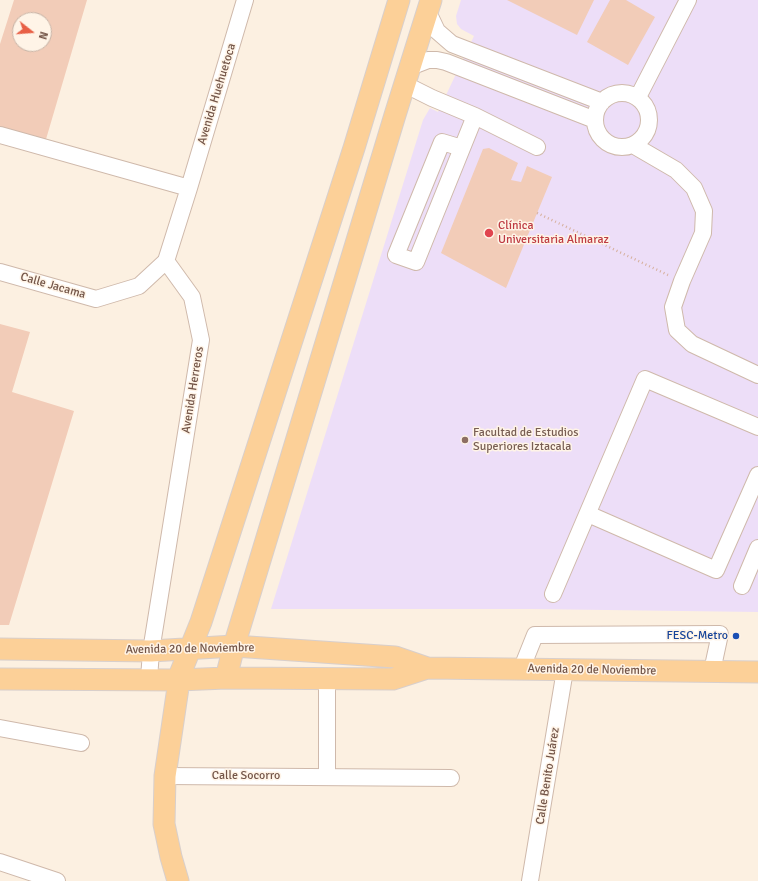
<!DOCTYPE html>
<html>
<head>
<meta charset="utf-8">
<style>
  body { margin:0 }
  #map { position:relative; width:758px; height:881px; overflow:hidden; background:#fcf0e1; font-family:Signika,sans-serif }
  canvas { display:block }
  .north { position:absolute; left:12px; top:12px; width:40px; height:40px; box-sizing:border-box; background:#fff4e7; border:1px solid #c7b4a7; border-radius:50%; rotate:107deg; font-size:11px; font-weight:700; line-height:16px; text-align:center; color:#735548 }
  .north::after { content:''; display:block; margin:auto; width:14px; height:18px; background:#e85f45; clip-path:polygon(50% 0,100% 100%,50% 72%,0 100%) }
</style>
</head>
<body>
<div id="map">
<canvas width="758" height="881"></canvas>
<div class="north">N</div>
</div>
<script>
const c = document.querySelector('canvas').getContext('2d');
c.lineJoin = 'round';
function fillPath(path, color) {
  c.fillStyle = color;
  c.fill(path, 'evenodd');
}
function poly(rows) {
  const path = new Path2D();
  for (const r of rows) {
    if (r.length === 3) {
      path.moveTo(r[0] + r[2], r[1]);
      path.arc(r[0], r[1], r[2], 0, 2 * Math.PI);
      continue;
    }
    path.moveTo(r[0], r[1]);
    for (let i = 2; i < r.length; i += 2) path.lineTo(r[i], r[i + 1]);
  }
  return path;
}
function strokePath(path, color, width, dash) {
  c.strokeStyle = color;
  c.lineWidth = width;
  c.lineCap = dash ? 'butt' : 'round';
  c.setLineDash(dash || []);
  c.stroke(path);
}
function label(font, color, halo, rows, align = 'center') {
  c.font = font + ' Signika,sans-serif';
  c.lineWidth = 3;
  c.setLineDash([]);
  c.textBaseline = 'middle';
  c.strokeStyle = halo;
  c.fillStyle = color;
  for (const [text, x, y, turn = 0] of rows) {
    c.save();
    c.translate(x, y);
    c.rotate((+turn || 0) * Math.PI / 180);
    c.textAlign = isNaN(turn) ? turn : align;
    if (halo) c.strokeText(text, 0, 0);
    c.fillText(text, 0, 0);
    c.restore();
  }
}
fillPath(poly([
  [461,0,758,0,758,612,531,609,271,609,423,120,430,108,438,112,474,36,461,29,457,24,456,16]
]), '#eddef8');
fillPath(poly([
  [14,0,87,0,44,146,0,131,0,44],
  [20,20,44,20,44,44,20,44],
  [507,0,594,0,577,35],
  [610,0,626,0,655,17,628,65,587,42],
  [489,148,518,163,511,180,521,182,527,166,552,177,506,288,441,253,483,149],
  [0,324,30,332,12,392,74,411,9,625,0,625]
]), '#f2ccb8');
const minor = poly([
  [428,12,437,31,452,44,602,102],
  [410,67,428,60,437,60,446,62,595,120],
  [404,84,432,98,475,116,537,147],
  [622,120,27],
  [638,97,688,0],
  [0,135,189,188],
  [633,145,676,170,694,188,704,211,703,233,682,281,673,307,677,330,692,344,758,375],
  [462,148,442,142,396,255,416,262,475,116],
  [0,272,96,299,139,286,166,261,189,188,245,0],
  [588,514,716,570,758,475],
  [742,586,758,548],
  [553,594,645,379,758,427],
  [521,670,535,635,720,634,712,671],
  [149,679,151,651,201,340,192,297,166,261],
  [327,679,327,776],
  [0,728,81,743],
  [165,776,451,778],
  [0,862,57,881],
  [530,881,565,670]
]);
const major = poly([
  [0,649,151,651,234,646,395,657,427,668],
  [226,678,234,646,395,115,431,0],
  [0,679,179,680,226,678,393,679,427,668,758,672],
  [178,881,171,857,164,824,165,776,180,674,201,622,354,148,399,0]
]);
strokePath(minor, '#cfb9ab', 18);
strokePath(major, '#d8cfcc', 23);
strokePath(poly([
  [537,213,668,275]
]), '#d6af9c', 2.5, [1, 3]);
strokePath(minor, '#fff', 16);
strokePath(major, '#fcd098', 21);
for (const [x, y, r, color] of [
  [489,233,5,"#e0444e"],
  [465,440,4,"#8d6e63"],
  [736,636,4,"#1a4fb4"]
]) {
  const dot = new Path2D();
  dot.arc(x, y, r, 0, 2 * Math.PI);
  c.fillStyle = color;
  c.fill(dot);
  strokePath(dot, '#fff4e7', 1.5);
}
label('12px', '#735548', '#fff4e7', [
  ["Avenida Huehuetoca",217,94,-73],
  ["Calle Jacama",53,286,16],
  ["Avenida Herreros",193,390,-81],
  ["Avenida 20 de Noviembre",190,649,-1],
  ["Avenida 20 de Noviembre",592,670,1],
  ["Calle Socorro",246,776],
  ["Calle Benito Juárez",548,776,-81]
]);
label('12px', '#be3a42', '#fff4e7', [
  ["Clínica",498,226],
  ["Universitaria Almaraz",498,240]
], 'left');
label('12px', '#785e54', '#fff4e7', [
  ["Facultad de Estudios",473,433],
  ["Superiores Iztacala",473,447]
], 'left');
label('12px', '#164399', '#fff4e7', [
  ["FESC-Metro",728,636]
], 'right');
</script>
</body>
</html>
